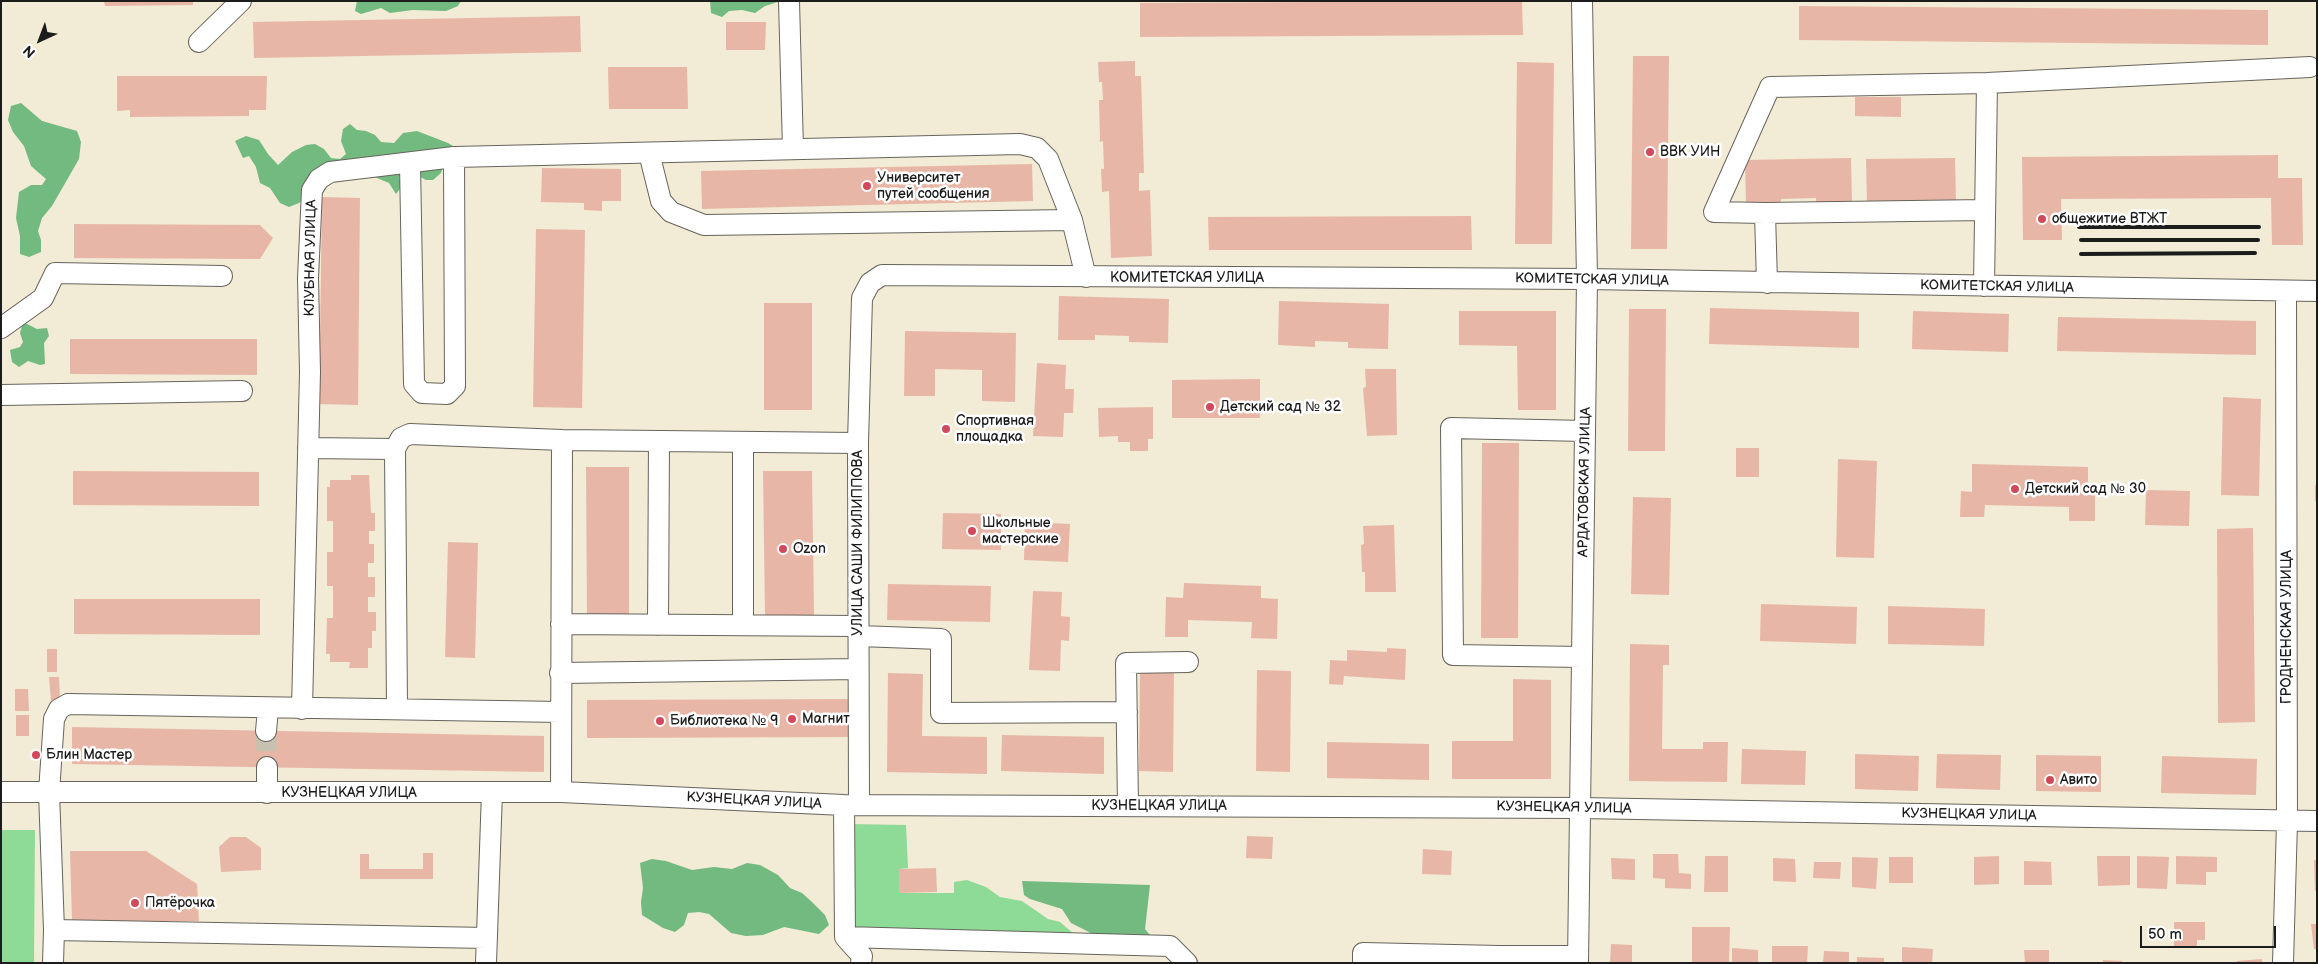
<!DOCTYPE html>
<html>
<head>
<meta charset="utf-8">
<style>
  body { margin:0 }
  #map { position:relative; width:2318px; height:964px; overflow:hidden; background:#f2ebd5; font-family:"Balsamiq Sans",sans-serif }
  canvas { display:block }
  .frame { position:absolute; inset:0; border:2px solid #1c1c1c; pointer-events:none }
  .north { position:absolute; left:15px; top:15px; width:50px; height:50px; -webkit-text-stroke:4px #fff; paint-order:stroke; rotate:223deg; font-size:14px; font-weight:700; line-height:20px; text-align:center; color:#1c1c1c }
  .north::after { content:''; display:block; margin:auto; width:18px; height:22px; background:#1c1c1c; clip-path:polygon(50% 0,100% 100%,50% 72%,0 100%) }
  .scale { position:absolute; left:2140px; top:926px; width:136px; height:22px; box-sizing:border-box; border:2px solid #1c1c1c; border-top:0; padding-left:6px; font-size:15px; line-height:18px; white-space:nowrap; color:#1c1c1c; -webkit-text-stroke:4px #fff; paint-order:stroke }
</style>
</head>
<body>
<div id="map">
<canvas width="2318" height="964"></canvas>
<div class="frame"></div>
<div class="north">N</div>
<div class="scale">50 m</div>
</div>
<script>
const c = document.querySelector('canvas').getContext('2d');
c.lineJoin = 'round';
function fillPath(path, color) {
  c.fillStyle = color;
  c.fill(path, 'evenodd');
}
function poly(rows) {
  const path = new Path2D();
  for (const r of rows) {
    path.moveTo(r[0], r[1]);
    for (let i = 2; i < r.length; i += 2) path.lineTo(r[i], r[i + 1]);
  }
  return path;
}
function strokePath(path, color, width, dash) {
  c.strokeStyle = color;
  c.lineWidth = width;
  c.lineCap = dash ? 'butt' : 'round';
  c.setLineDash(dash || []);
  c.stroke(path);
}
function label(font, color, halo, rows, align = 'center') {
  c.font = font + ' "Balsamiq Sans",sans-serif';
  c.lineWidth = 5;
  c.setLineDash([]);
  c.textBaseline = 'middle';
  c.strokeStyle = halo;
  c.fillStyle = color;
  for (const [text, x, y, turn = 0] of rows) {
    c.save();
    c.translate(x, y);
    c.rotate((+turn || 0) * Math.PI / 180);
    c.textAlign = isNaN(turn) ? turn : align;
    if (halo) c.strokeText(text, 0, 0);
    c.fillText(text, 0, 0);
    c.restore();
  }
}
fillPath(poly([
  [848,824,906,825,908,868,899,869,900,893,954,893,954,882,967,880,986,887,1000,897,1022,901,1048,919,1060,922,1082,941,855,932],
  [1,830,35,830,34,963,1,963]
]), '#8eda97');
fillPath(poly([
  [357,1,461,1,458,6,446,11,413,10,390,13,381,8,361,14,355,11],
  [710,1,781,1,765,6,755,13,742,10,729,11,722,17,711,13],
  [21,103,42,121,77,131,81,142,79,159,52,206,42,218,38,231,41,240,41,252,29,257,20,254,20,236,16,218,19,192,31,185,42,185,46,179,31,166,24,146,13,132,8,120,11,106],
  [350,124,357,130,366,131,375,135,381,142,394,143,403,133,417,131,448,143,458,149,444,164,441,173,433,180,426,180,413,173,406,173,399,177,402,186,396,194,389,183,365,173,359,166,310,193,299,203,289,207,280,203,270,188,260,183,256,167,249,156,243,158,235,141,246,136,259,140,268,154,278,165,292,152,306,145,315,144,324,149,331,158,340,159,346,154,341,141,343,129],
  [23,322,37,329,47,328,49,336,44,343,45,364,40,365,28,361,19,367,12,362,10,350,20,347,23,342,20,333],
  [652,859,666,861,692,870,714,867,732,869,747,863,760,865,778,875,790,888,802,893,812,902,825,915,829,925,819,934,784,927,763,935,746,936,731,933,709,914,699,912,688,913,684,925,675,932,663,928,642,915,641,902,643,888,640,863],
  [1022,881,1150,885,1145,929,1150,935,1145,939,1097,940,1089,932,1071,923,1062,909,1030,899,1024,895]
]), '#72ba80');
fillPath(poly([
  [104,1,193,1,193,5,105,6],
  [1508,1,1522,1,1523,35,1140,37,1140,3],
  [1799,6,2268,10,2268,45,1799,40],
  [580,16,581,52,254,58,253,22],
  [726,22,766,22,765,50,726,50],
  [1633,56,1669,56,1667,249,1631,249],
  [1135,61,1135,76,1141,76,1144,173,1139,173,1139,191,1150,190,1152,256,1111,258,1109,191,1102,192,1101,169,1104,169,1103,141,1100,142,1099,100,1103,100,1102,82,1099,82,1098,62],
  [1517,62,1554,63,1552,244,1515,244],
  [608,67,687,67,688,109,609,109],
  [117,76,267,76,266,110,249,110,249,116,130,117,130,110,117,111],
  [1855,97,1901,97,1901,117,1855,116],
  [2278,155,2278,178,2302,178,2303,245,2272,245,2271,198,2061,199,2062,240,2023,240,2022,157],
  [1851,158,1852,204,1816,204,1816,198,1781,199,1781,205,1746,205,1745,160],
  [1955,158,1956,202,1867,203,1866,159],
  [1032,164,1033,201,702,209,701,171],
  [542,168,621,169,621,201,602,201,602,211,584,210,584,203,541,202],
  [322,197,360,198,358,405,319,404],
  [1471,216,1472,250,1209,250,1208,217],
  [74,224,260,225,273,238,260,259,74,258],
  [536,229,585,230,582,408,533,407],
  [1059,296,1169,299,1168,343,1129,342,1129,336,1095,335,1095,340,1058,340],
  [1279,301,1389,304,1388,349,1348,348,1348,342,1315,341,1315,347,1278,345],
  [764,303,812,303,812,410,764,410],
  [1710,308,1859,312,1859,348,1709,344],
  [1629,309,1666,309,1665,451,1628,451],
  [1459,311,1556,311,1556,410,1518,410,1517,346,1459,345],
  [1913,311,2009,314,2008,352,1912,349],
  [2058,317,2256,321,2256,355,2057,351],
  [905,331,1016,333,1015,402,982,401,982,370,935,369,935,396,904,396],
  [70,339,257,339,257,375,70,374],
  [1037,363,1066,365,1065,389,1074,389,1073,413,1064,413,1063,437,1033,436],
  [1365,369,1396,369,1397,435,1367,436,1363,388,1366,387],
  [1260,379,1260,418,1172,418,1172,380],
  [2223,397,2261,399,2259,496,2221,495],
  [1153,407,1153,439,1148,439,1148,451,1130,451,1130,442,1118,442,1118,436,1099,437,1098,408],
  [1482,443,1519,443,1518,638,1481,638],
  [1736,448,1759,448,1759,477,1736,477],
  [1838,459,1877,461,1874,558,1836,557],
  [1972,464,2088,467,2088,495,2095,495,2095,521,2069,521,2069,507,1985,505,1984,517,1960,517,1961,491,1972,492],
  [586,467,629,467,629,614,587,614],
  [73,471,259,472,259,506,73,505],
  [763,471,812,471,814,615,765,615],
  [351,475,369,475,371,513,375,513,375,531,369,531,369,544,374,544,374,563,368,563,368,577,375,577,375,597,368,597,368,612,376,612,376,631,372,631,372,648,368,648,368,668,349,668,350,662,330,662,330,654,326,654,327,618,333,618,333,586,327,586,327,552,333,552,333,521,327,521,327,487,330,487,330,480,351,480],
  [2315,485,2317,485,2317,501,2315,501],
  [2146,490,2190,491,2189,526,2145,525],
  [1633,497,1671,498,1669,595,1631,594],
  [943,513,1001,514,1001,550,942,549],
  [1025,522,1070,524,1068,562,1024,560],
  [1394,525,1396,592,1365,592,1365,572,1362,572,1361,545,1364,544,1363,526],
  [2253,528,2255,722,2218,723,2217,529],
  [448,542,478,543,475,658,445,657],
  [1184,583,1261,586,1261,598,1278,599,1277,639,1251,638,1252,622,1188,620,1188,637,1165,637,1166,597,1183,598],
  [888,584,991,586,990,622,887,620],
  [1033,591,1062,592,1061,616,1070,617,1069,641,1061,640,1060,671,1029,670],
  [74,599,260,599,260,635,74,634],
  [1761,604,1857,607,1856,644,1760,641],
  [1888,606,1985,609,1984,646,1888,644],
  [1630,644,1669,645,1669,665,1663,665,1662,749,1703,749,1703,742,1728,742,1727,782,1629,781],
  [1387,648,1406,649,1405,680,1344,676,1343,685,1329,684,1330,660,1347,661,1347,650,1387,652],
  [47,649,57,649,57,672,47,672],
  [1140,670,1174,670,1173,772,1139,771],
  [1257,670,1291,671,1290,772,1256,771],
  [888,673,923,674,922,736,987,737,987,774,887,772],
  [49,677,59,677,60,700,51,701],
  [1513,679,1551,680,1551,779,1452,779,1452,741,1513,741],
  [15,689,28,689,29,711,15,711],
  [851,699,852,737,587,738,587,700],
  [16,715,29,715,29,736,16,736],
  [72,727,544,736,544,772,72,764],
  [1002,735,1104,737,1104,774,1001,771],
  [1327,742,1429,744,1429,780,1327,778],
  [36,749,41,755,36,760,30,755],
  [1742,749,1806,751,1805,785,1741,784],
  [1855,754,1919,756,1918,791,1855,789],
  [1937,754,2001,755,2000,790,1936,788],
  [2036,755,2101,756,2101,792,2036,791],
  [2162,756,2257,759,2256,795,2161,793],
  [1247,836,1273,837,1272,859,1246,858],
  [230,837,246,837,261,848,261,870,221,872,219,847],
  [1423,849,1452,851,1451,875,1422,874],
  [70,851,146,851,197,884,199,921,72,921],
  [423,853,433,853,433,879,360,879,360,854,369,854,369,869,423,869],
  [1653,854,1678,854,1679,873,1691,874,1691,889,1665,888,1665,879,1653,878],
  [1705,856,1728,856,1728,892,1704,892],
  [1999,856,1999,884,1974,885,1974,857],
  [2097,856,2130,856,2130,885,2098,886],
  [2137,856,2169,857,2167,889,2137,888],
  [2176,856,2217,857,2217,872,2206,872,2206,885,2176,884],
  [1852,857,1878,858,1876,889,1852,887],
  [1889,857,1913,857,1913,883,1889,883],
  [1611,858,1635,859,1635,880,1612,879],
  [1773,858,1795,859,1796,882,1773,881],
  [2314,860,2317,860,2317,891,2315,891],
  [2024,861,2051,862,2052,885,2024,885],
  [1814,862,1841,862,1840,879,1813,878],
  [936,868,937,892,899,893,899,869],
  [2174,922,2205,922,2205,940,2197,940,2197,948,2174,948],
  [2311,924,2317,924,2317,949,2314,949],
  [1692,927,1730,927,1729,963,1692,963],
  [1611,944,1632,945,1632,963,1610,963],
  [1772,946,1808,946,1807,963,1772,963],
  [1902,947,1933,949,1932,963,1902,963],
  [1732,948,1758,950,1758,963,1732,963],
  [2024,950,2049,950,2049,963,2025,963],
  [1824,951,1849,952,1849,963,1823,963],
  [1857,957,1884,958,1884,963,1857,963],
  [2262,959,2262,963,2237,963,2237,961],
  [2103,960,2122,961,2122,963,2103,963]
]), '#e8b6a6');
strokePath(poly([
  [266,731,267,767]
]), '#c7c2b0', 20, [20, 10]);
const minor = poly([
  [789,1,793,149],
  [199,42,241,1],
  [649,153,661,201,671,212,704,225,1072,220],
  [410,164,414,384,422,393,447,394,455,386,454,157],
  [1765,213,1985,210],
  [1767,283,1765,213,1714,212,1770,87,1987,83,2310,67],
  [1984,286,1987,83],
  [1,328,43,298,55,273,222,276],
  [1,395,242,391],
  [308,448,395,449],
  [561,624,858,626],
  [658,625,659,441],
  [743,625,743,443],
  [859,636,941,639,941,713,1127,712],
  [1582,657,1453,655,1451,428,1585,431],
  [560,673,858,669],
  [302,709,310,372,308,278,312,190,319,179,330,172,454,157,1020,144,1037,148,1048,159,1072,220,1086,277],
  [397,709,395,449,401,438,410,434,562,440,858,443],
  [266,731,268,709],
  [1,792,561,792,844,805,1580,808,2317,821],
  [561,792,562,440],
  [267,793,267,767],
  [859,804,858,443,862,298,870,283,882,275,1587,279,2317,291],
  [844,805,845,937,862,956,861,963],
  [1128,806,1126,663,1188,662],
  [54,930,49,792,54,719,59,709,68,704,561,712],
  [845,937,1170,946,1187,963],
  [1499,956,1578,956],
  [53,963,54,930,487,938],
  [486,963,492,792],
  [1363,963,1363,953,1499,956,1499,963],
  [1578,963,1587,279,1582,1],
  [2283,963,2287,822,2286,292]
]);
strokePath(minor, '#67645d', 22);
strokePath(minor, '#fff', 20);
strokePath(poly([
  [2079,227,2259,227],
  [2081,240,2258,240],
  [2081,254,2255,253]
]), '#1c1c1c', 4);
for (const [x, y, r, color] of [
  [1650,152,5,"#d1495b"],
  [867,186,5,"#d1495b"],
  [2042,219,5,"#d1495b"],
  [1210,407,5,"#d1495b"],
  [946,429,5,"#d1495b"],
  [2015,489,5,"#d1495b"],
  [972,531,5,"#d1495b"],
  [783,549,5,"#d1495b"],
  [792,719,5,"#d1495b"],
  [660,721,5,"#d1495b"],
  [36,755,5,"#d1495b"],
  [2050,780,5,"#d1495b"],
  [135,903,5,"#d1495b"]
]) {
  const dot = new Path2D();
  dot.arc(x, y, r, 0, 2 * Math.PI);
  c.fillStyle = color;
  c.fill(dot);
  strokePath(dot, '#fff', 2);
}
label('14px', '#1c1c1c', '#fff', [
  ["ВВК УИН",1660,152],
  ["Университет",877,178],
  ["путей сообщения",877,194],
  ["общежитие ВТЖТ",2052,219],
  ["Детский сад № 32",1220,407],
  ["Спортивная",956,421],
  ["площадка",956,437],
  ["Детский сад № 30",2025,489],
  ["Школьные",982,523],
  ["мастерские",982,539],
  ["Ozon",793,549],
  ["Магнит",802,719],
  ["Библиотека № 9",670,721],
  ["Блин Мастер",46,755],
  ["Авито",2060,780],
  ["Пятёрочка",145,903]
], 'left');
label('14px', '#1c1c1c', '#fff', [
  ["КЛУБНАЯ УЛИЦА",311,258,-89],
  ["КОМИТЕТСКАЯ УЛИЦА",1187,278],
  ["КОМИТЕТСКАЯ УЛИЦА",1592,280,1],
  ["КОМИТЕТСКАЯ УЛИЦА",1997,287,1],
  ["АРДАТОВСКАЯ УЛИЦА",1585,482,-89],
  ["УЛИЦА САШИ ФИЛИППОВА",858,543,-90],
  ["ГРОДНЕНСКАЯ УЛИЦА",2287,627,-90],
  ["КУЗНЕЦКАЯ УЛИЦА",349,793],
  ["КУЗНЕЦКАЯ УЛИЦА",754,801,3],
  ["КУЗНЕЦКАЯ УЛИЦА",1159,806],
  ["КУЗНЕЦКАЯ УЛИЦА",1564,808,1],
  ["КУЗНЕЦКАЯ УЛИЦА",1969,815,1]
]);
</script>
</body>
</html>
